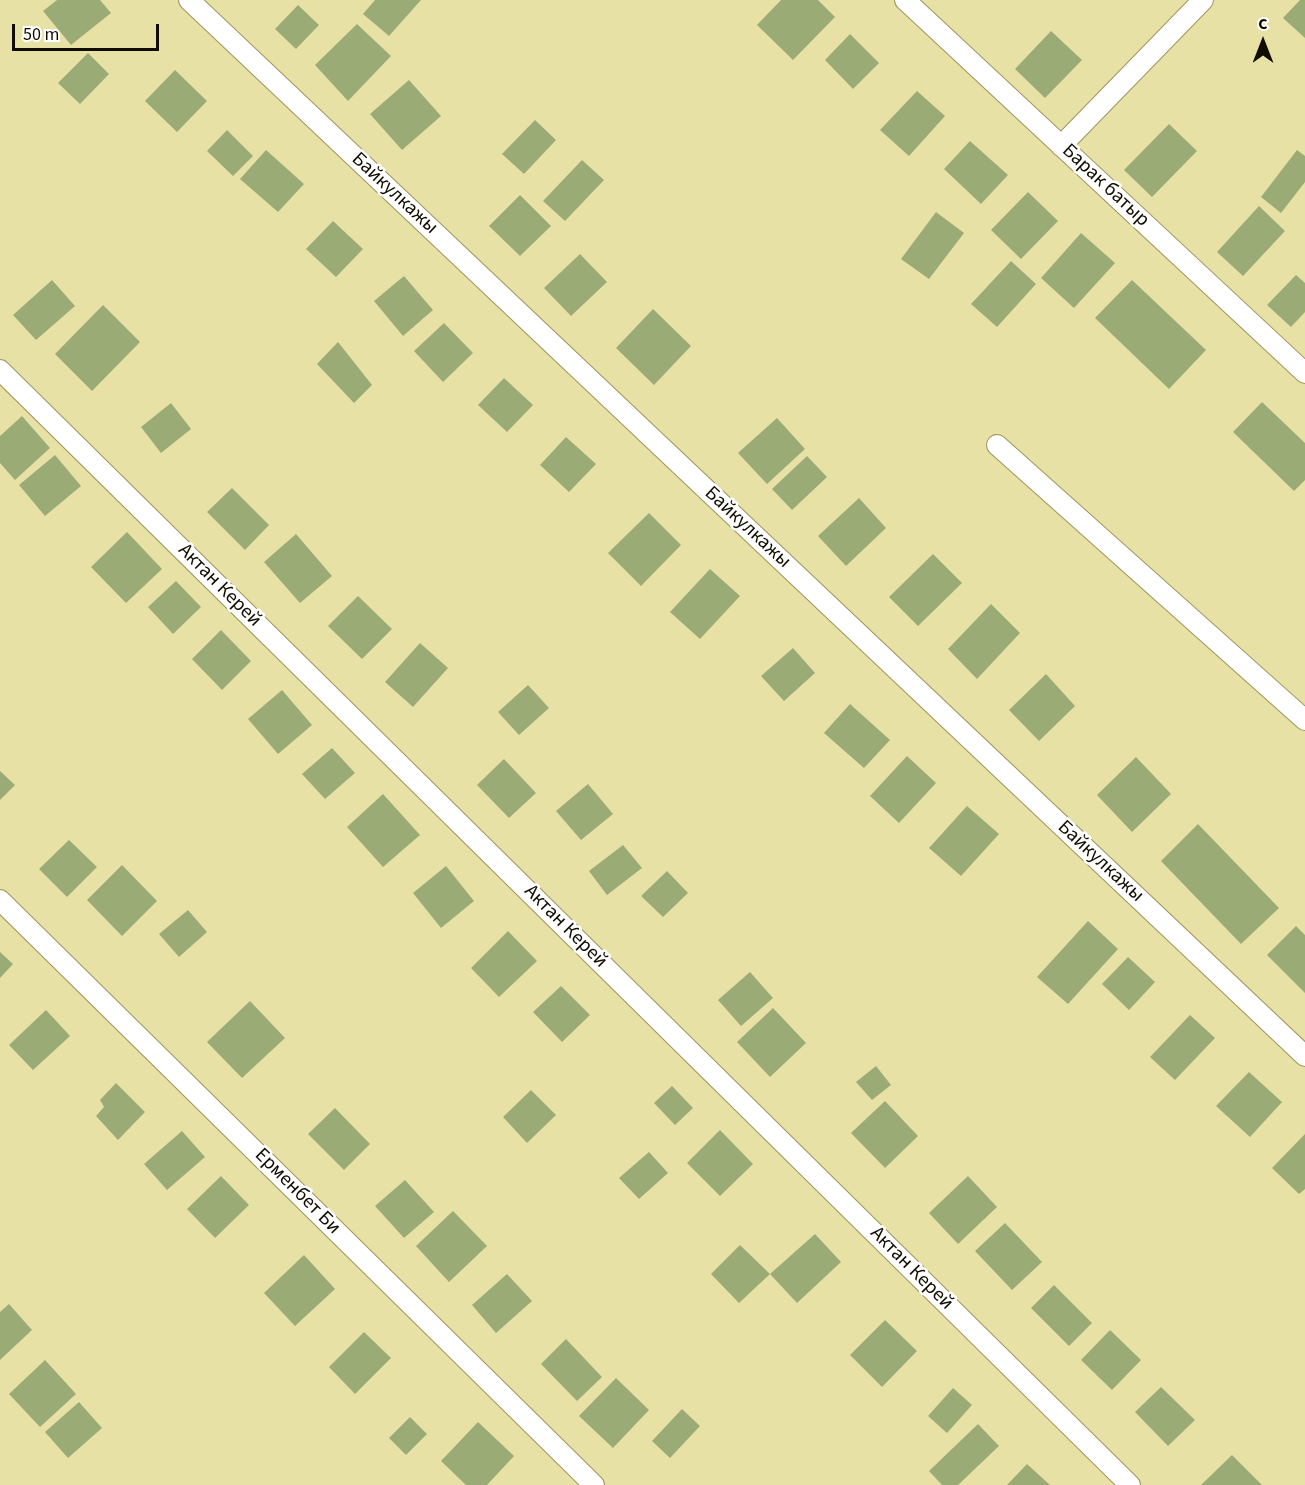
<!DOCTYPE html>
<html>
<head>
<meta charset="utf-8">
<style>
  body { margin:0 }
  #map { position:relative; width:1305px; height:1485px; overflow:hidden; background:#e8e1a6; font-family:"Source Sans 3",sans-serif }
  canvas { display:block }
  .north { position:absolute; left:1233px; top:12px; width:60px; height:60px; -webkit-text-stroke:4px #fff; paint-order:stroke; rotate:0deg; font-size:16px; font-weight:700; line-height:24px; text-align:center; color:#100d00 }
  .north::after { content:''; display:block; margin:auto; width:21px; height:27px; background:#100d00; clip-path:polygon(50% 0,100% 100%,50% 72%,0 100%) }
  .scale { position:absolute; left:12px; top:24px; width:147px; height:27px; box-sizing:border-box; border:3px solid #100d00; border-top:0; padding-left:8px; font-size:18px; line-height:21px; white-space:nowrap; color:#100d00; -webkit-text-stroke:4px #fff; paint-order:stroke }
</style>
</head>
<body>
<div id="map">
<canvas width="1305" height="1485"></canvas>
<div class="north">С</div>
<div class="scale">50 m</div>
</div>
<script>
const c = document.querySelector('canvas').getContext('2d');
c.lineJoin = 'round';
function fillPath(path, color) {
  c.fillStyle = color;
  c.fill(path, 'evenodd');
}
function poly(rows) {
  const path = new Path2D();
  for (const r of rows) {
    path.moveTo(r[0], r[1]);
    for (let i = 2; i < r.length; i += 2) path.lineTo(r[i], r[i + 1]);
  }
  return path;
}
function strokePath(path, color, width, dash) {
  c.strokeStyle = color;
  c.lineWidth = width;
  c.lineCap = dash ? 'butt' : 'round';
  c.setLineDash(dash || []);
  c.stroke(path);
}
function label(font, color, halo, rows, align = 'center') {
  c.font = font + ' "Source Sans 3",sans-serif';
  c.lineWidth = 5;
  c.setLineDash([]);
  c.textBaseline = 'middle';
  c.strokeStyle = halo;
  c.fillStyle = color;
  for (const [text, x, y, turn = 0] of rows) {
    c.save();
    c.translate(x, y);
    c.rotate((+turn || 0) * Math.PI / 180);
    c.textAlign = isNaN(turn) ? turn : align;
    if (halo) c.strokeText(text, 0, 0);
    c.fillText(text, 0, 0);
    c.restore();
  }
}
fillPath(poly([
  [57,0,100,0,111,13,71,45,43,11],
  [375,0,421,0,389,36,363,14],
  [781,0,818,0,835,17,793,60,757,25],
  [1300,0,1305,0,1305,38,1283,18],
  [298,5,319,25,296,49,275,29],
  [357,24,391,56,348,101,315,65],
  [1051,31,1082,60,1045,98,1015,69],
  [850,34,879,63,853,89,825,60],
  [88,53,109,74,80,104,58,83],
  [175,70,207,101,177,132,145,101],
  [409,80,441,116,402,150,370,114],
  [917,91,945,116,909,156,880,130],
  [535,120,556,140,524,174,502,154],
  [1169,124,1197,151,1152,197,1124,170],
  [227,130,253,156,233,176,207,151],
  [970,141,1008,175,981,204,944,169],
  [266,150,304,184,278,212,240,179],
  [1297,150,1305,156,1305,182,1281,213,1261,197],
  [582,160,604,180,565,221,543,201],
  [1028,192,1058,221,1021,259,991,230],
  [520,195,551,226,520,256,489,226],
  [1259,206,1285,231,1243,276,1217,252],
  [936,212,964,233,929,279,901,259],
  [333,221,363,249,336,277,306,249],
  [1081,233,1115,263,1074,308,1041,278],
  [580,254,607,282,571,316,544,288],
  [1011,261,1036,284,997,327,971,304],
  [1296,275,1305,283,1305,312,1291,327,1267,305],
  [404,276,433,310,403,336,374,301],
  [52,280,75,306,36,340,13,315],
  [1132,280,1206,350,1169,389,1095,318],
  [103,305,140,342,92,391,55,354],
  [653,309,691,346,654,385,616,348],
  [444,323,473,353,443,382,414,351],
  [338,342,372,385,354,403,317,364],
  [504,378,533,405,507,432,478,405],
  [1262,402,1305,443,1305,480,1294,491,1233,432],
  [171,403,191,429,161,453,141,427],
  [22,416,50,448,15,480,0,463,0,436],
  [777,418,805,449,767,484,738,453],
  [566,437,596,464,569,492,540,465],
  [55,455,81,486,45,516,19,485],
  [807,456,827,477,792,510,772,489],
  [232,488,269,525,245,550,207,512],
  [859,498,886,528,846,566,818,536],
  [649,513,681,545,641,586,608,553],
  [127,532,162,569,126,603,91,567],
  [296,534,332,576,300,603,264,562],
  [933,554,962,583,918,626,889,597],
  [710,569,740,596,700,639,670,612],
  [176,581,201,607,173,634,148,607],
  [358,596,392,629,362,659,328,626],
  [991,604,1020,633,977,679,948,649],
  [221,630,251,661,222,690,192,659],
  [420,643,448,668,413,707,385,682],
  [793,648,815,673,784,701,761,676],
  [1046,674,1075,706,1039,741,1009,710],
  [528,685,549,708,519,735,498,712],
  [282,690,312,725,278,754,248,719],
  [850,704,890,740,864,768,824,733],
  [332,748,355,773,325,799,302,774],
  [907,756,936,783,899,823,870,796],
  [1136,757,1171,794,1132,832,1097,795],
  [504,759,536,793,509,818,477,785],
  [0,771,15,785,0,800],
  [588,784,613,814,581,840,556,811],
  [383,794,420,835,383,867,347,827],
  [967,806,999,834,961,876,929,848],
  [1198,824,1279,908,1241,944,1161,861],
  [69,840,97,867,67,897,39,869],
  [623,845,642,868,607,895,589,871],
  [122,865,157,901,122,936,87,900],
  [446,866,474,901,441,928,413,893],
  [667,871,688,893,663,917,641,896],
  [188,910,207,932,179,957,159,934],
  [1088,921,1118,949,1068,1004,1037,977],
  [1296,926,1305,935,1305,993,1267,955],
  [508,931,537,961,499,997,471,968],
  [0,952,13,964,0,978],
  [1128,957,1155,982,1129,1010,1102,984],
  [750,972,773,998,741,1026,718,1000],
  [561,986,590,1015,562,1042,533,1012],
  [250,1001,285,1038,242,1078,207,1042],
  [773,1008,806,1043,770,1077,737,1042],
  [46,1010,70,1036,33,1070,9,1045],
  [1190,1015,1215,1038,1175,1080,1150,1057],
  [876,1066,891,1085,872,1100,856,1082],
  [1249,1072,1282,1102,1250,1137,1216,1106],
  [116,1083,145,1112,118,1140,96,1116,104,1107,100,1100],
  [672,1086,693,1108,675,1125,654,1103],
  [531,1090,556,1115,527,1143,503,1117],
  [885,1101,918,1136,885,1168,851,1133],
  [335,1108,370,1144,344,1170,308,1134],
  [720,1130,753,1164,720,1196,687,1163],
  [182,1131,205,1157,167,1190,144,1164],
  [1305,1134,1305,1189,1299,1194,1272,1168],
  [649,1152,668,1173,639,1199,619,1178],
  [221,1176,249,1205,215,1238,187,1209],
  [968,1176,997,1207,958,1244,929,1213],
  [405,1180,434,1212,404,1238,375,1206],
  [453,1211,487,1246,449,1282,416,1246],
  [1005,1223,1042,1262,1012,1290,975,1251],
  [815,1234,841,1262,797,1303,770,1274],
  [740,1245,770,1274,739,1303,711,1274],
  [304,1255,335,1289,295,1326,264,1293],
  [507,1274,532,1301,496,1333,472,1305],
  [1054,1285,1092,1323,1069,1346,1031,1308],
  [9,1304,32,1330,0,1360,0,1312],
  [885,1320,917,1351,882,1387,850,1355],
  [1110,1330,1141,1360,1112,1390,1081,1360],
  [364,1332,391,1358,355,1394,329,1367],
  [566,1339,602,1377,577,1401,541,1364],
  [45,1360,76,1394,40,1427,9,1394],
  [616,1378,649,1410,613,1448,579,1416],
  [1161,1387,1195,1420,1168,1446,1135,1412],
  [953,1388,972,1405,947,1433,928,1416],
  [79,1402,102,1428,68,1458,45,1432],
  [682,1409,700,1426,670,1458,652,1441],
  [410,1417,427,1434,406,1455,389,1438],
  [478,1422,514,1456,487,1485,466,1485,441,1461],
  [978,1424,999,1446,958,1485,942,1485,929,1471],
  [1232,1455,1262,1485,1201,1485],
  [1027,1464,1050,1485,1007,1485]
]), '#9bab76');
const street = poly([
  [189,0,1305,1056],
  [905,0,1305,373],
  [1061,146,1203,0],
  [0,370,1130,1485],
  [997,445,1305,720],
  [0,900,594,1485]
]);
strokePath(street, '#9d965e', 22);
strokePath(street, '#fff', 20);
label('20px', '#100d00', '#fff', [
  ["Барак батыр",1105,186,43],
  ["Байкулкажы",394,194,43],
  ["Байкулкажы",747,528,43],
  ["Актан Керей",219,586,45],
  ["Байкулкажы",1100,862,43],
  ["Актан Керей",565,927,45],
  ["Ерменбет Би",297,1192,45],
  ["Актан Керей",911,1269,45]
]);
</script>
</body>
</html>
